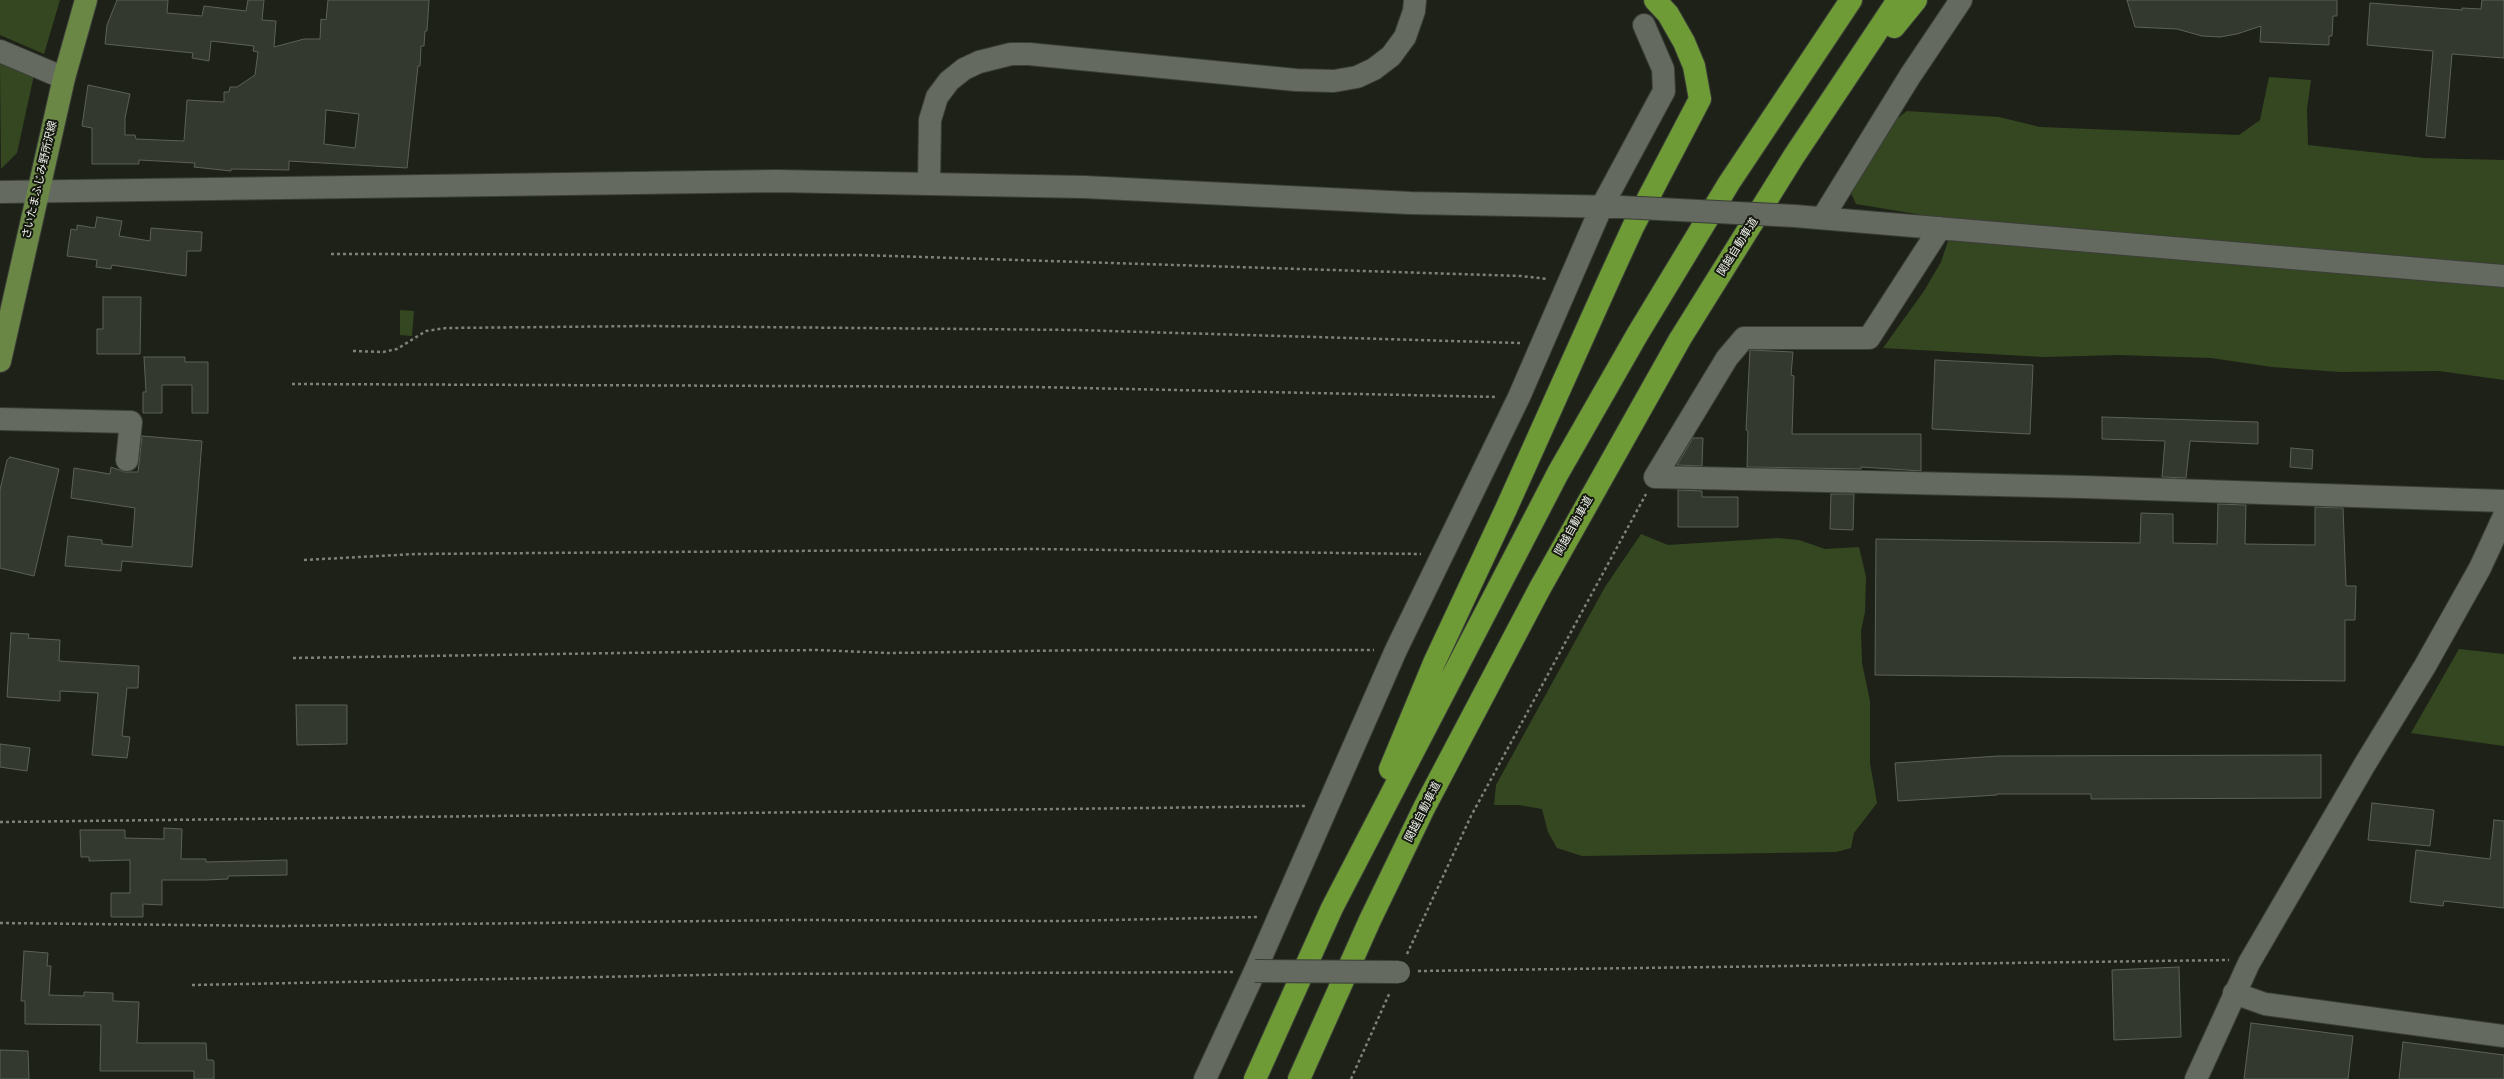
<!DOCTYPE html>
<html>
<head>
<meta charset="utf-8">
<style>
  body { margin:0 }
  canvas { display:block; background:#1d2118 }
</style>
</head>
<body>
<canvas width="2504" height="1079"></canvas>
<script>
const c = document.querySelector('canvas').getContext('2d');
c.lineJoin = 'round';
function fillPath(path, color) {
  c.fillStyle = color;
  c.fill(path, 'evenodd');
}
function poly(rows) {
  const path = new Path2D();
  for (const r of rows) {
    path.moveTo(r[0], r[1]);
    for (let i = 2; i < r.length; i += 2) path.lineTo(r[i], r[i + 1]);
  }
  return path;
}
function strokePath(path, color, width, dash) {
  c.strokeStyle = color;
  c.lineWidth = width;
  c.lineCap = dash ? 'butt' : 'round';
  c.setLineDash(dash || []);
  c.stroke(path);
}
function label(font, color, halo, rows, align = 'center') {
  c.font = font + ' "Archivo Narrow","Noto Sans JP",sans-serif';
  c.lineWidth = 4;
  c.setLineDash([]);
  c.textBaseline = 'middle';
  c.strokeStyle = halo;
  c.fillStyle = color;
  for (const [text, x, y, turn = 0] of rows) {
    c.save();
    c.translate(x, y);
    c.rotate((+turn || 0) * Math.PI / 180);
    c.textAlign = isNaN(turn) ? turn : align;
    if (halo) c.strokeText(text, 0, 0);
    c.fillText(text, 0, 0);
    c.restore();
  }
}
fillPath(poly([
  [0,0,60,0,44,54,0,35],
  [0,61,34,75,17,153,1,169],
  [2269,77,2311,80,2307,109,2308,145,2424,158,2504,160,2504,380,2439,371,2340,372,2272,367,2211,358,2119,355,2044,357,1883,348,1924,291,1941,262,1953,226,1916,214,1856,204,1850,191,1894,121,1907,111,1999,117,2040,127,2239,135,2260,120],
  [400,310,414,311,412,336,400,335],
  [1641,534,1668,545,1778,538,1799,540,1825,549,1859,547,1866,577,1865,612,1861,631,1862,663,1870,701,1870,763,1877,803,1854,833,1851,848,1836,852,1582,856,1557,848,1548,832,1542,809,1519,805,1494,805,1496,785,1605,587],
  [2459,649,2504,654,2504,746,2411,733]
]), '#354720');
const building = poly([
  [117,0,168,0,167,13,202,16,204,6,246,11,248,0,264,0,262,20,276,21,274,47,304,39,320,39,321,19,326,20,328,0,429,0,427,31,425,31,424,46,421,46,420,66,418,66,407,168,289,161,289,170,231,169,231,171,194,167,195,163,139,160,139,164,92,164,92,128,82,126,88,85,130,94,125,118,125,135,135,135,136,139,184,141,187,100,224,102,224,92,229,92,230,87,237,87,255,75,258,52,253,51,254,46,211,41,209,61,192,58,193,53,105,44,107,25,117,0],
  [326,110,359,114,355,148,324,144,326,110],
  [2127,0,2337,0,2337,16,2333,16,2332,36,2329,36,2329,45,2260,42,2261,26,2237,34,2220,37,2202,36,2177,29,2135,27,2127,0],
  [2482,0,2504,0,2504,58,2452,54,2445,138,2426,136,2433,51,2367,45,2370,3,2462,10,2462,8,2481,9,2482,0],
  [97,217,122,221,119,236,150,241,151,228,202,232,201,251,187,251,186,276,112,265,111,269,96,267,97,260,67,256,71,229,77,230,77,225,95,228,97,217],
  [103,297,141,297,140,354,97,354,97,329,103,329,103,297],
  [1750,350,1793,352,1791,375,1794,376,1792,434,1921,434,1921,471,1861,467,1861,469,1747,467,1748,431,1746,430,1750,350],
  [144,357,185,357,185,362,208,362,208,413,192,413,192,385,162,385,162,413,143,413,143,392,146,392,144,357],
  [1935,360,2033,365,2030,434,1932,429,1935,360],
  [2102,417,2258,422,2258,444,2190,441,2186,478,2162,477,2165,441,2102,439,2102,417],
  [142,436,202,441,192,567,122,561,121,571,65,566,68,536,102,540,102,544,132,547,135,508,71,498,74,468,110,474,111,467,125,472,138,472,142,436],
  [1693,438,1703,438,1702,466,1677,465,1693,438],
  [2291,448,2313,450,2312,469,2290,467,2291,448],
  [10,457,59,469,34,576,0,568,0,490,7,460,10,457],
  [1678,490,1702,491,1702,497,1738,497,1738,527,1678,527,1678,490],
  [1831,494,1854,494,1853,530,1830,529,1831,494],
  [2218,504,2246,505,2245,544,2315,545,2315,507,2343,508,2346,586,2356,586,2355,620,2345,620,2345,681,1875,675,1876,539,2140,543,2141,513,2173,514,2173,543,2217,544,2218,504],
  [11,633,29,634,28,638,60,640,59,661,139,666,138,688,127,688,122,736,130,737,127,758,92,755,98,693,60,691,60,701,7,697,11,633],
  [296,705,347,705,347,744,297,745,296,705],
  [0,744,30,748,27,771,0,767,0,744],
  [2321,755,2321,798,2091,799,2091,794,1997,794,1997,795,1898,801,1895,763,1998,756,2321,755],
  [2372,803,2434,810,2430,846,2368,840,2372,803],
  [2494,820,2504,821,2504,908,2444,901,2443,906,2410,902,2416,850,2490,859,2494,820],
  [164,828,182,829,181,859,206,859,206,862,287,860,287,875,228,876,228,879,206,880,162,880,162,905,143,904,143,917,111,917,111,893,130,893,130,860,89,861,89,857,81,857,80,830,125,830,125,838,164,839,164,828],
  [24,951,48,953,47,966,51,966,49,995,84,996,84,992,113,993,113,1001,139,1002,137,1043,206,1043,207,1060,213,1060,214,1062,214,1079,194,1079,194,1071,100,1071,101,1025,25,1024,25,1001,21,1001,24,951],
  [2179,967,2181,1037,2114,1040,2112,970,2179,967],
  [2251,1023,2353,1036,2348,1079,2244,1079,2251,1023],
  [2403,1042,2504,1055,2504,1079,2399,1079,2403,1042],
  [0,1050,28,1051,29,1079,0,1079,0,1050]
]);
fillPath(building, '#34392f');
strokePath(building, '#5b6156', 1);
const minor = poly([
  [0,51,64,78],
  [929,184,930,120,937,97,949,81,964,69,979,62,1011,54,1029,54,1296,80,1334,81,1357,77,1374,69,1391,56,1405,37,1414,11,1415,0],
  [0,192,777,181,1084,187,1410,203,1621,207],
  [1795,216,2504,276],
  [1823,217,1910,76,1961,0],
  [1940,228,1869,338,1744,338,1727,358,1655,477,2084,487,2504,501],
  [0,419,131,422,127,460],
  [2234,993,2265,1004,2504,1036],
  [1205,1079,1255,971,1396,650,1519,397,1601,208,1664,91,1663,69,1644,25],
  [2196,1079,2249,963,2365,764,2425,666,2480,568,2504,516]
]);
const major = poly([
  [0,361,64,78,86,0]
]);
const highway = poly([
  [1894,27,1916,0],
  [1390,769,1434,663,1506,509,1611,275,1633,227,1700,99,1694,66,1684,42,1668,14,1655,0],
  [1255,1079,1332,908,1558,473,1637,335,1729,183,1851,0],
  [1299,1079,1370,920,1424,808,1540,588,1680,339,1794,156,1898,0]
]);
strokePath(minor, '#3a3e37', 24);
strokePath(major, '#3a3e37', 24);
strokePath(highway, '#3a3e37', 24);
strokePath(poly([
  [331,254,860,255,1521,276,1548,279],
  [353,351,383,352,397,349,426,331,446,328,647,326,1076,330,1520,343],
  [292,384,1035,387,1498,397],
  [304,560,415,554,1036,549,1421,554],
  [293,658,816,650,889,653,1092,650,1374,650],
  [0,822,1306,806],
  [0,923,278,926,795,920,1062,921,1257,917],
  [1407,954,1471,816,1646,494],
  [1418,971,2229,960],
  [192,985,750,974,1234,972],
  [1351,1079,1390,992]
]), '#7d8179', 2.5, [3, 3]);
strokePath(minor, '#646a5f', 22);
strokePath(major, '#6b8746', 22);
strokePath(highway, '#6f9b36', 22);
const minorBridge = poly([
  [1621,207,1795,216],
  [1255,971,1399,972]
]);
strokePath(minorBridge, '#3a3e37', 24, []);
strokePath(minorBridge, '#646a5f', 22);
label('11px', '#eef2eb', '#14180f', [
  ["さいたまふじみ野所沢線",40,180,-77],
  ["関越自動車道",1738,247,-58],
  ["関越自動車道",1574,526,-61],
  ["関越自動車道",1423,812,-63]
]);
</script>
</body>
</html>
